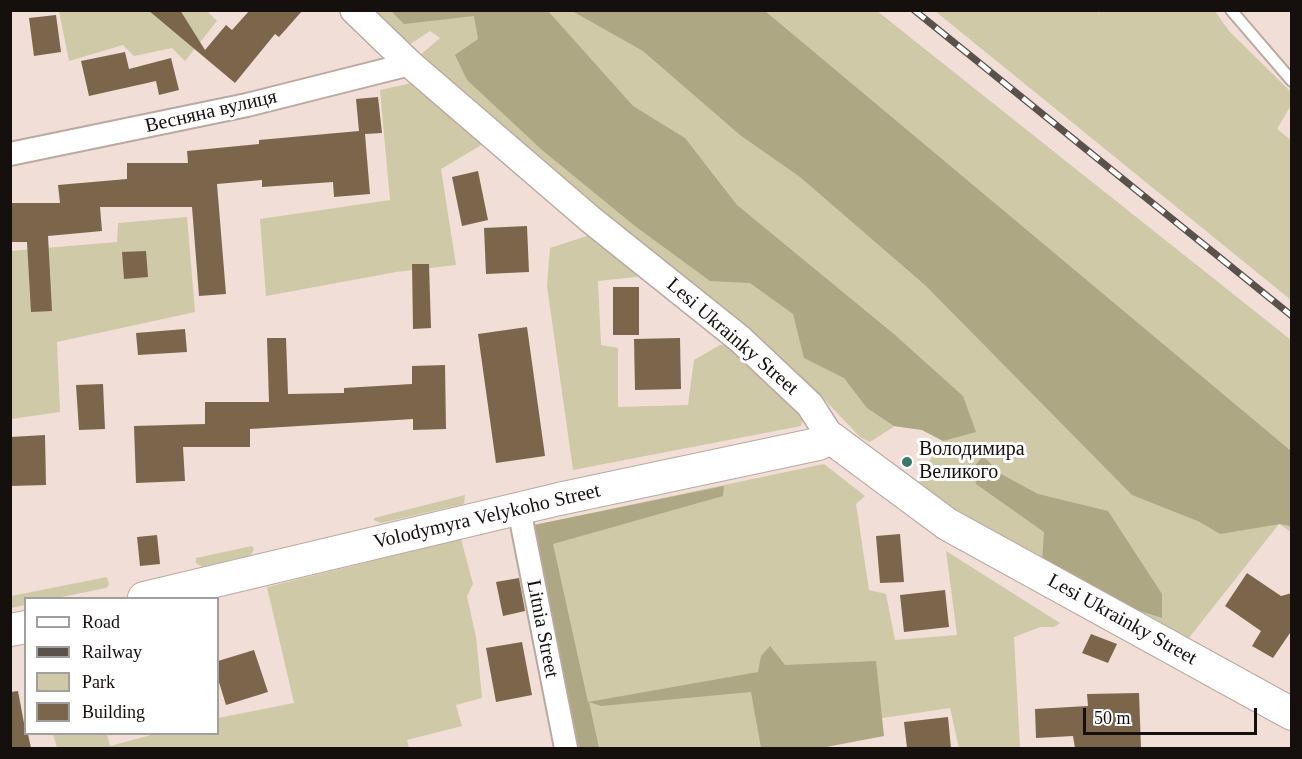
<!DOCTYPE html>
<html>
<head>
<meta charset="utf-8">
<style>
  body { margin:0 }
  #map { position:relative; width:1302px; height:759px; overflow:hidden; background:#f1ded6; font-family:"Times New Roman",serif }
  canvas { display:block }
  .frame { position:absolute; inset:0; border:12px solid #150f0d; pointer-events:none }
  .legend { position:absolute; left:24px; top:597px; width:195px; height:138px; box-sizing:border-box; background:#fff; border:2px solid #a19f9e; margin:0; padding:8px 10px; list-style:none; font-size:18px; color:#150f0d }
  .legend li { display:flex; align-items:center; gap:12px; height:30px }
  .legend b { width:30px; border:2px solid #a19f9e }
  .scale { position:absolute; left:1083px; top:708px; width:174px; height:27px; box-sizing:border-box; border:3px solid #150f0d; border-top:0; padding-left:8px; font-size:18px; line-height:21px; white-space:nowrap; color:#150f0d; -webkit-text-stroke:4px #fff; paint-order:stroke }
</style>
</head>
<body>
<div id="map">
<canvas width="1302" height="759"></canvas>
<div class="frame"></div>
<ul class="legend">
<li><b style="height:8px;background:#fff"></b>Road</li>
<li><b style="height:8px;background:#5a504c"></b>Railway</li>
<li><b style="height:16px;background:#cfc9a8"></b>Park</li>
<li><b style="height:16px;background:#7c664b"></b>Building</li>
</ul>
<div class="scale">50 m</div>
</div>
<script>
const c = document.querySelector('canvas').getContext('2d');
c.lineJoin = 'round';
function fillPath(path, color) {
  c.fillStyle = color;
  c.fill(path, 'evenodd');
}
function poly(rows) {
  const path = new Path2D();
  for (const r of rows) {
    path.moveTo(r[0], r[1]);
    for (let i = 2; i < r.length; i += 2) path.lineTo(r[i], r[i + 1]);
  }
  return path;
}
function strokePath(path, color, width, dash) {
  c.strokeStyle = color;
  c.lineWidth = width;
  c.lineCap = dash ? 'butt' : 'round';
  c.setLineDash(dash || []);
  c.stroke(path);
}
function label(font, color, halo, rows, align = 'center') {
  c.font = font + ' "Times New Roman",serif';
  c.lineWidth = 6;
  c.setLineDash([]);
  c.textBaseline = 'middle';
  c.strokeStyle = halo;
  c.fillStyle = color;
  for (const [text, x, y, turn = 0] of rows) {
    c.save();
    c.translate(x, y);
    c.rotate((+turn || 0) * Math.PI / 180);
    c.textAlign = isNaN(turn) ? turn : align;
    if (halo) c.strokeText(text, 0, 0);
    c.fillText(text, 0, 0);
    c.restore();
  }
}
fillPath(poly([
  [1095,10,1099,13,1101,10,1215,11,1229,31,1291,92,1291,105,1277,129,1291,140,1291,300,935,11],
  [59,11,207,11,217,21,185,61,172,48,134,56,123,45,69,61],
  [372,11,877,11,1291,340,1291,532,1279,524,1188,639,924,494,919,480,921,473,943,441,922,430,895,426,870,442,860,437,819,394,418,57,440,38,430,31,406,47],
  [412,83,483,144,441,169,456,265,396,272,266,296,260,219,390,200,380,90],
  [187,217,195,312,57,342,60,412,11,419,10,251,117,242,118,223],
  [593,234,645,276,598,281,601,345,618,348,618,407,688,405,694,360,720,345,732,344,805,413,801,426,573,470,547,286,550,248],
  [824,464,865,496,856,504,869,590,886,594,895,640,957,635,946,551,1060,623,1054,627,1040,627,1014,637,1020,748,959,748,950,708,789,732,792,748,579,748,534,525],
  [465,495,464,504,381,523,374,520,374,518],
  [461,539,473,584,467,596,476,637,482,698,456,705,462,726,407,740,409,748,57,748,53,734,107,734,110,746,155,734,218,734,218,718,294,703,267,587],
  [252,546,254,549,251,555,202,567,196,563,196,558],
  [107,577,109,585,106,588,56,598,26,598,25,605,11,608,11,596]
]), '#cfc9a8');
fillPath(poly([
  [391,11,548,11,633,106,685,138,737,205,895,335,963,396,976,432,943,441,922,430,894,426,867,408,844,378,804,358,793,314,750,283,710,281,635,226,542,150,467,80,455,55,478,39,474,16,404,24],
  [572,11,765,11,1291,451,1291,526,1280,524,1220,534,1200,522,1132,495,925,285,800,177,740,135,643,51],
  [983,456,1001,474,1038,494,1108,511,1162,594,1162,618,1124,606,1042,561,1044,532,976,484,973,468],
  [724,486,723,496,553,544,588,702,758,672,761,656,770,646,785,665,876,661,884,736,821,748,761,748,751,692,601,706,589,702,599,748,579,748,534,525]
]), '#aea784');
fillPath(poly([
  [148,10,180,10,205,50,226,25,232,30,250,10,303,10,279,37,275,34,235,83],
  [56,15,61,52,34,56,29,18],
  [125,52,129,69,171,58,179,90,159,95,156,81,89,96,81,61],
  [378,97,382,133,365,134,370,194,334,197,333,182,262,187,262,180,217,184,226,294,199,296,192,207,100,207,102,231,48,236,52,311,31,312,27,242,10,242,10,203,60,203,58,185,127,179,127,163,188,163,187,151,259,144,259,140,359,131,356,99],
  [478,171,488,220,462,226,452,177],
  [527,226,529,272,486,274,484,228],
  [146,251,148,277,124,279,122,252],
  [412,264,429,264,431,328,413,329],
  [613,287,639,287,639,335,613,335],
  [527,327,545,456,496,463,478,334],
  [185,329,187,352,138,355,136,333],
  [267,338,286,338,288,394,344,393,344,388,412,384,412,366,445,365,446,429,413,430,413,419,250,429,250,447,183,447,185,481,136,483,134,426,205,424,205,402,269,402],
  [680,338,681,389,635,390,634,339],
  [103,384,105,429,79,430,76,385],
  [45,435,46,485,10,486,10,437],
  [900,534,904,582,880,583,876,536],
  [157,535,160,564,140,566,137,537],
  [1247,573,1281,596,1292,593,1292,630,1273,658,1252,646,1261,631,1225,606],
  [519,578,525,611,503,616,496,582],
  [945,590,949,627,904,632,900,595],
  [1091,634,1117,644,1108,663,1082,653],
  [522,642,532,695,496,702,486,648],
  [254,650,268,692,226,705,218,679,218,661],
  [18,691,26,734,28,734,31,748,10,748,10,692],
  [1139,693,1141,748,1075,748,1073,736,1036,738,1035,709,1088,706,1087,694],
  [948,717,951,748,907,748,904,722]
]), '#7c664b');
const service = poly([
  [1231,10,1292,81]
]);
const minor = poly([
  [10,154,247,105,410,64],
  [519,509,566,748]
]);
const tertiary = poly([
  [354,10,410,64,590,219,740,339,810,405,831,438]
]);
const secondary = poly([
  [144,598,559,499,818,444,831,438,947,524,1292,714],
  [10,630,26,627]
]);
strokePath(service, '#bba9a1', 14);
strokePath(minor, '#bba9a1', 26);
strokePath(tertiary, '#bba9a1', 30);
strokePath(secondary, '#bba9a1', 34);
strokePath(service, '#fff', 10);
strokePath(minor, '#fff', 22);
strokePath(tertiary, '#fff', 27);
strokePath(secondary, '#fff', 32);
const rail = poly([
  [914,10,1292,316]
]);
strokePath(rail, '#5a504c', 7);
strokePath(rail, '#fff', 4.5, [14]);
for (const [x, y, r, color] of [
  [907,462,6,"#377a6c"]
]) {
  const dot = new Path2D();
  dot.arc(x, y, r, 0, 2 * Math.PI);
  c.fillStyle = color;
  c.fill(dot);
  strokePath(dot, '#fff', 2);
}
label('20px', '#150f0d', '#fff', [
  ["Весняна вулиця",211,112,-13],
  ["Lesi Ukrainky Street",732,337,41],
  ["Volodymyra Velykoho Street",487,517,-13],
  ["Lesi Ukrainky Street",1122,620,29],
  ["Litnia Street",542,629,79]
]);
label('20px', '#150f0d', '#fff', [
  ["Володимира",919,450],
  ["Великого",919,473]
], 'left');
</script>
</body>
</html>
